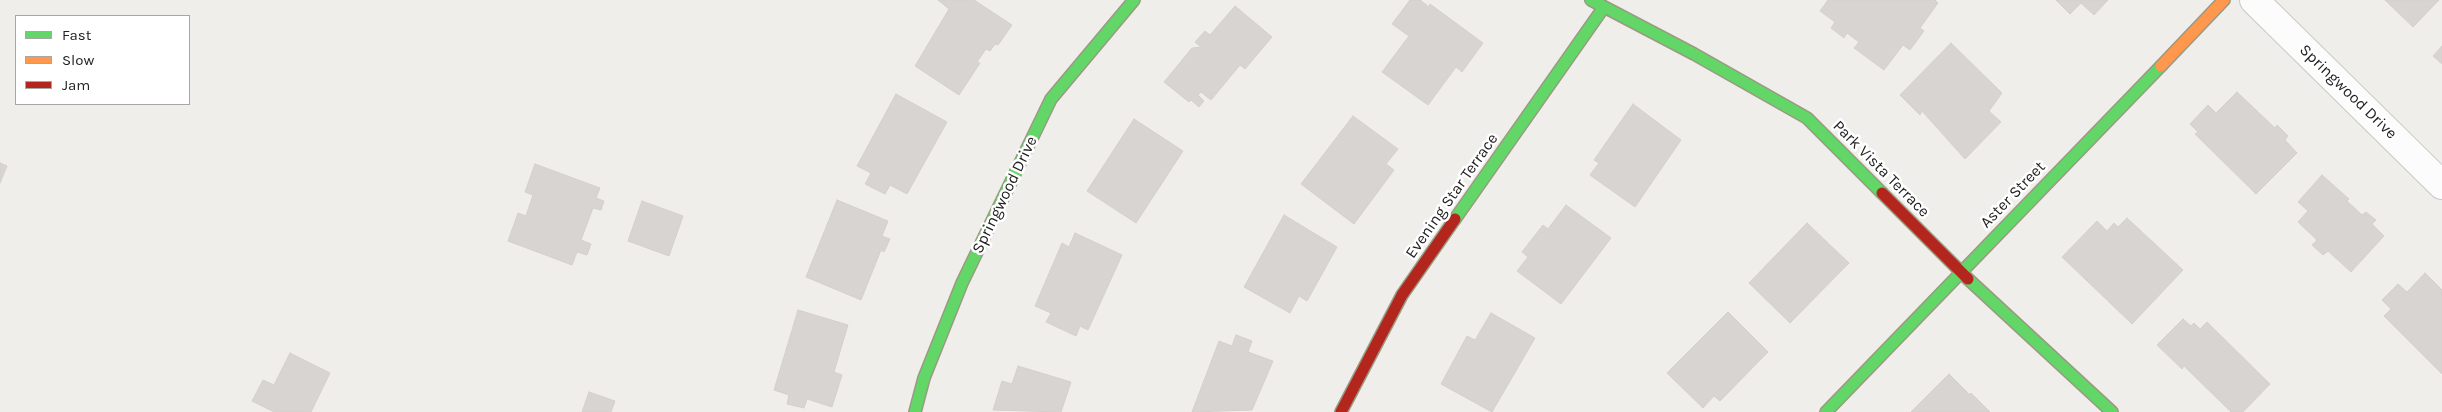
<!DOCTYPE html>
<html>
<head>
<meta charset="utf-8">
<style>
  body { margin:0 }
  #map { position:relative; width:2442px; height:412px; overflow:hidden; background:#f0eeeb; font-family:Karla,sans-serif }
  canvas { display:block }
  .legend { position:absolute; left:15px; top:15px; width:175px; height:90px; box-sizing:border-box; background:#fff; border:1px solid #a7a7a7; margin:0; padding:6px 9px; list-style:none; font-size:15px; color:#222 }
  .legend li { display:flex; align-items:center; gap:10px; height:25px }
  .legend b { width:25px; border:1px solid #a7a7a7 }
</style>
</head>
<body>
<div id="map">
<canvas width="2442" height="412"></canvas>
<ul class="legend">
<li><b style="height:6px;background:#63d668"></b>Fast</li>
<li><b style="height:6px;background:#ff974d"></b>Slow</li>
<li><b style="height:6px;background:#b3261e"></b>Jam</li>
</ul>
</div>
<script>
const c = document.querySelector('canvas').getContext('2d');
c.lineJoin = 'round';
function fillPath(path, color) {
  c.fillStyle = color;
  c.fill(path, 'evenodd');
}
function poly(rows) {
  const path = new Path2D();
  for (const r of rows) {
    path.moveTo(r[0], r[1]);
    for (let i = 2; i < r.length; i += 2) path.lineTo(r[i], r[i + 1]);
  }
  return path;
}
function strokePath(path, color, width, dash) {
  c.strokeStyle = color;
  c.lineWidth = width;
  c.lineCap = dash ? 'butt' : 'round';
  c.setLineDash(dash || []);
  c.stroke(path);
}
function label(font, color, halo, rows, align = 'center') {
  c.font = font + ' Karla,sans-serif';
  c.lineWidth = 5;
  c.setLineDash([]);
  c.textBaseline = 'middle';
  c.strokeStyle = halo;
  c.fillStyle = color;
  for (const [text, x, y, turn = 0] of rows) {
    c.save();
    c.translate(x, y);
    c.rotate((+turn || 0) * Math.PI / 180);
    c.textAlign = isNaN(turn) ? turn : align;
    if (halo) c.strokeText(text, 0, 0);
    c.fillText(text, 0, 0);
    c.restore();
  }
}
const building = poly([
  [938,0,974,0,1012,25,998,45,995,44,990,51,986,49,977,62,980,63,959,95,915,66,949,9,938,0],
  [1410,0,1420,0,1429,7,1430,4,1483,43,1462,72,1456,67,1428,105,1382,72,1409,36,1392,24,1410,0],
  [1828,0,1935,0,1938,3,1920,28,1924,31,1910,50,1903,45,1884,70,1854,48,1859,42,1847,33,1844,38,1831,28,1835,22,1820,11,1828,0],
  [2056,0,2108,0,2094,15,2081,3,2070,14,2056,0],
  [2385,0,2439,0,2413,27,2385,0],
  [1235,6,1272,37,1245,69,1240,65,1211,100,1201,92,1198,95,1204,101,1199,107,1191,100,1189,102,1164,82,1192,48,1201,47,1195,42,1205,31,1210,35,1235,6],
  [1951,43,2002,93,1989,111,2001,122,1965,159,1922,111,1920,115,1900,95,1951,43],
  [2442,46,2442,64,2433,56,2442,46],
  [2237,92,2275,128,2277,125,2288,136,2285,140,2297,153,2256,194,2195,134,2198,132,2190,124,2208,105,2216,113,2237,92],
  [896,94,947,122,907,194,890,185,885,194,865,184,871,173,857,166,896,94],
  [1633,104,1681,140,1635,207,1590,175,1599,163,1594,160,1633,104],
  [1353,116,1398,149,1386,164,1394,170,1354,224,1301,184,1353,116],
  [1134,119,1183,151,1136,223,1087,191,1134,119],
  [0,163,7,166,0,183,0,163],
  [535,164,600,188,596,198,604,201,601,210,593,208,581,240,591,244,587,255,577,252,572,265,508,241,518,213,526,216,533,195,525,192,535,164],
  [2322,175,2349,199,2347,201,2362,215,2366,212,2376,220,2372,224,2384,236,2351,272,2328,251,2323,255,2312,245,2317,240,2298,222,2308,211,2298,202,2322,175],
  [837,200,888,221,882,236,890,239,884,252,881,250,861,300,806,277,837,200],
  [642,201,683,216,669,256,628,241,642,201],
  [1566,205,1611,238,1561,304,1517,271,1528,257,1522,252,1543,225,1548,229,1566,205],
  [1284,215,1337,247,1307,301,1299,296,1290,313,1244,287,1284,215],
  [2127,218,2183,270,2132,324,2062,257,2097,221,2107,231,2114,223,2118,227,2127,218],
  [1807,223,1849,263,1790,323,1749,283,1807,223],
  [1075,233,1122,255,1088,330,1080,326,1076,336,1046,322,1051,313,1035,306,1062,243,1069,247,1075,233],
  [2425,273,2442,290,2442,374,2384,316,2391,309,2382,300,2398,284,2407,292,2425,273],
  [798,310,848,325,834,372,842,375,832,407,807,399,804,408,787,404,789,395,774,390,798,310],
  [1728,312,1768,352,1720,401,1714,396,1703,408,1667,373,1728,312],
  [1491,313,1535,338,1492,412,1441,384,1467,336,1475,340,1491,313],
  [2183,319,2191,326,2194,323,2200,329,2207,322,2270,384,2243,412,2231,412,2184,366,2182,369,2157,345,2183,319],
  [1236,335,1252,341,1248,352,1273,361,1252,410,1192,412,1219,341,1232,346,1236,335],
  [290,353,330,373,311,412,274,412,252,401,263,380,274,385,290,353],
  [1018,366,1071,382,1061,412,993,410,1002,381,1012,384,1018,366],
  [1949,374,1970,395,1971,393,1990,412,1911,412,1949,374],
  [589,392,615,401,611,412,582,412,589,392]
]);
fillPath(building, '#d7d4d2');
strokePath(building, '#d3d0cc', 1);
const street = poly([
  [2254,0,2442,185]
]);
const fast = poly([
  [1591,0,1694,54,1807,118,1882,193],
  [1455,219,1604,7],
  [1968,279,2112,412],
  [915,412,924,378,962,283,1051,99,1134,0],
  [1826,412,2161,66]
]);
const slow = poly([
  [2161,66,2224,0]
]);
const jam = poly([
  [1882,193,1968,279],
  [1341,412,1402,295,1455,219]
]);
strokePath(street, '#c9c8c7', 30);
strokePath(fast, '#999a82', 14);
strokePath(slow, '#999a82', 14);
strokePath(jam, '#999a82', 14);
strokePath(street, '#fdfcfc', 28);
strokePath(fast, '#63d668', 11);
strokePath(slow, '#ff974d', 11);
strokePath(jam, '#b3261e', 11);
label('16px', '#222', '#fff', [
  ["Springwood Drive",2348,92,44],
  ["Park Vista Terrace",1881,169,45],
  ["Springwood Drive",1005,195,-64],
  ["Aster Street",2013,195,-46],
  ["Evening Star Terrace",1452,196,-55]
]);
</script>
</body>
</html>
